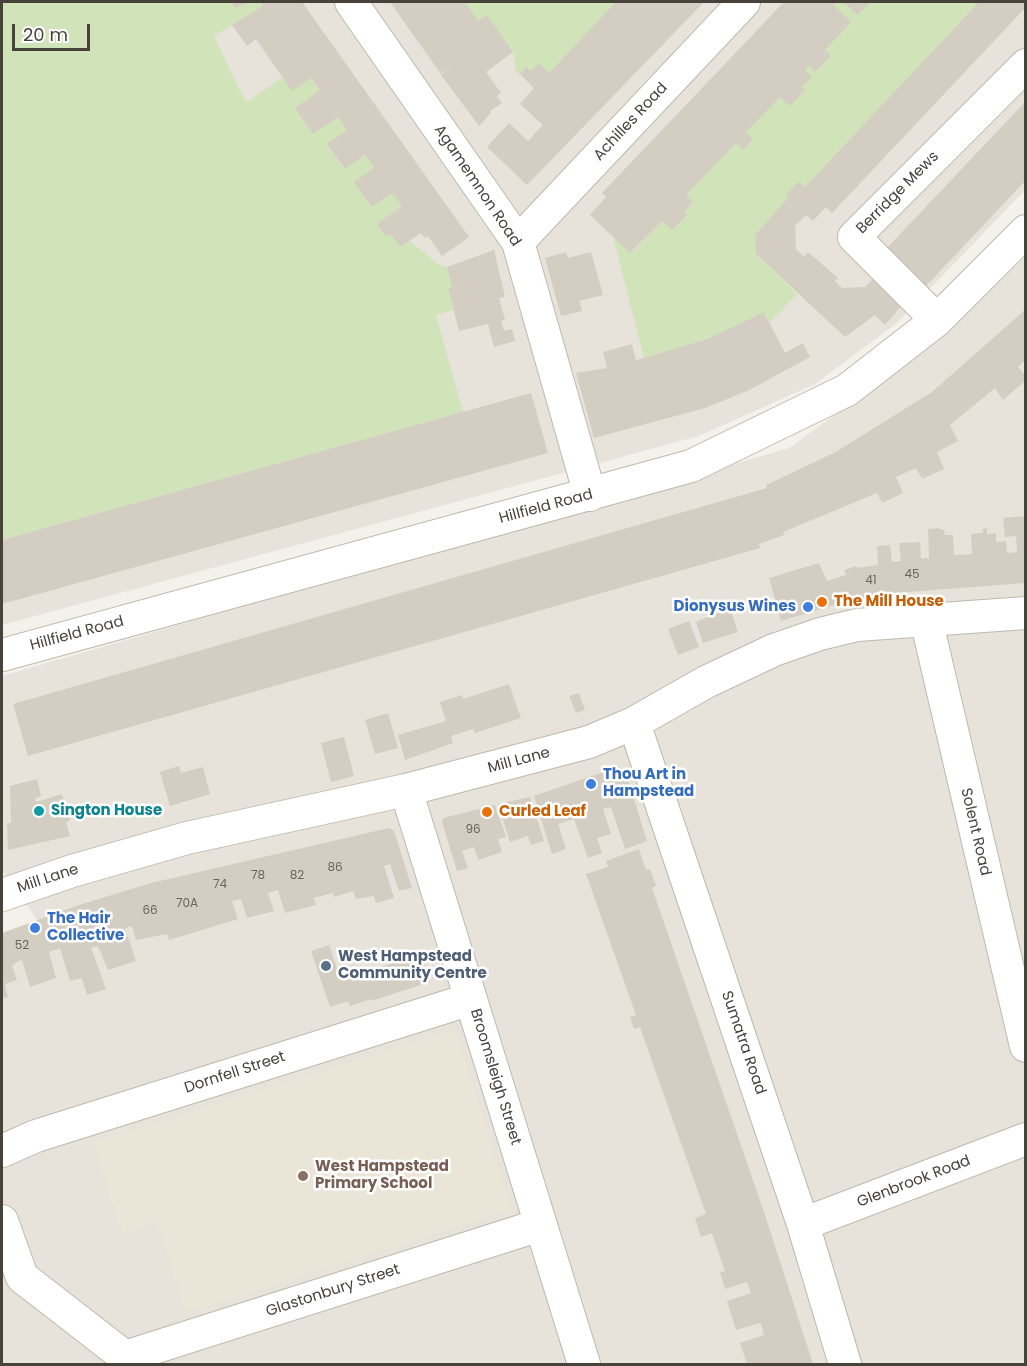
<!DOCTYPE html>
<html>
<head>
<meta charset="utf-8">
<style>
  body { margin:0 }
  #map { position:relative; width:1027px; height:1366px; overflow:hidden; background:#f4f1eb; font-family:Poppins,sans-serif }
  canvas { display:block }
  .frame { position:absolute; inset:0; border:3px solid #47423a; pointer-events:none }
  .scale { position:absolute; left:12px; top:24px; width:78px; height:27px; box-sizing:border-box; border:3px solid #47423a; border-top:0; padding-left:8px; font-size:18px; line-height:21px; white-space:nowrap; color:#47423a; -webkit-text-stroke:4px #fff; paint-order:stroke }
</style>
</head>
<body>
<div id="map">
<canvas width="1027" height="1366"></canvas>
<div class="frame"></div>
<div class="scale">20 m</div>
</div>
<script>
const c = document.querySelector('canvas').getContext('2d');
c.lineJoin = 'round';
function fillPath(path, color) {
  c.fillStyle = color;
  c.fill(path, 'evenodd');
}
function poly(rows) {
  const path = new Path2D();
  for (const r of rows) {
    path.moveTo(r[0], r[1]);
    for (let i = 2; i < r.length; i += 2) path.lineTo(r[i], r[i + 1]);
  }
  return path;
}
function strokePath(path, color, width, dash) {
  c.strokeStyle = color;
  c.lineWidth = width;
  c.lineCap = dash ? 'butt' : 'round';
  c.setLineDash(dash || []);
  c.stroke(path);
}
function label(font, color, halo, rows, align = 'center') {
  c.font = font + ' Poppins,sans-serif';
  c.lineWidth = 5;
  c.setLineDash([]);
  c.textBaseline = 'middle';
  c.strokeStyle = halo;
  c.fillStyle = color;
  for (const [text, x, y, turn = 0] of rows) {
    c.save();
    c.translate(x, y);
    c.rotate((+turn || 0) * Math.PI / 180);
    c.textAlign = isNaN(turn) ? turn : align;
    if (halo) c.strokeText(text, 0, 0);
    c.fillText(text, 0, 0);
    c.restore();
  }
}
fillPath(poly([
  [2,2,1025,2,1025,190,897,323,815,384,699,436,2,625],
  [1025,257,1025,1364,2,1364,2,943,40,924,2,870,2,676,789,448,929,347]
]), '#e7e3da');
fillPath(poly([
  [455,1030,512,1209,186,1312,157,1222,122,1233,94,1143]
]), '#ebe5d7');
fillPath(poly([
  [2,2,232,2,235,8,250,2,261,2,263,6,214,36,241,93,247,102,283,77,311,78,320,90,295,108,313,134,338,117,347,130,327,144,344,169,365,155,374,168,372,207,392,193,402,206,377,224,386,237,391,234,400,247,410,241,438,264,447,267,452,287,448,288,453,310,436,315,463,412,2,540],
  [465,2,616,2,549,73,539,63,531,71,526,67,520,74,516,72,513,52,487,15,478,21],
  [837,2,843,2,858,15,870,2,979,2,805,187,799,182,786,195,788,198,755,235,756,254,797,294,770,322,764,312,707,339,644,358,613,236,631,253,662,221,672,230,687,215,684,212,693,202,686,195,736,143,743,150,753,139,746,132,765,112,780,97,802,87,812,77,805,70,809,66,815,72,831,56,825,50,833,5]
]), '#d0e3b9');
fillPath(poly([
  [232,2,250,2,235,8],
  [261,2,302,2,469,237,442,256,428,236,425,238,421,233,400,247,391,234,386,237,377,224,402,206,392,193,372,207,354,182,374,168,365,155,345,169,327,144,347,130,338,117,313,134,295,108,320,90,311,78,292,91,256,39,247,46,232,25,263,6],
  [390,2,465,2,478,21,487,15,513,52,486,72,501,93,497,96,502,103,490,111,491,113,479,126,441,75,453,65,441,74],
  [616,2,704,2,527,185,487,147,509,123,528,141,543,125,520,104,534,88,520,74,526,67,531,71,539,63,549,73],
  [784,2,837,2,833,5,851,22,825,50,831,56,815,72,809,66,805,70,812,77,802,87,805,90,790,106,780,97,746,132,753,139,743,150,736,143,686,195,693,202,684,212,687,215,672,230,662,221,630,253,590,215,606,197,602,193],
  [843,2,870,2,858,15],
  [979,2,1026,2,1026,7,832,213,826,207,813,221,806,215,795,226,796,249,804,257,808,252,838,278,835,281,842,288,865,287,875,277,903,304,885,325,875,315,845,337,756,254,755,235,788,198,786,195,799,181,805,187],
  [1026,101,1026,180,926,286,886,249],
  [494,250,505,297,499,298,505,320,501,321,504,331,512,329,515,341,494,347,488,324,459,331,448,288,452,287,447,267],
  [566,252,568,258,591,252,603,295,579,301,582,311,561,316,545,258],
  [1026,309,1026,366,1023,362,1018,367,1026,376,1026,380,1003,400,995,388,950,425,958,441,937,452,944,469,922,479,916,468,896,477,903,493,882,503,877,493,783,532,784,535,759,544,760,548,28,756,13,704,767,488,766,485,834,453,932,392],
  [764,312,785,353,803,343,810,357,749,390,705,408,594,438,576,373,607,368,603,352,632,344,636,360,644,358,707,339],
  [531,393,548,453,2,604,2,540],
  [1026,516,1026,583,881,594,837,604,781,621,769,578,819,563,827,581,846,575,844,570,856,566,857,568,878,565,877,546,890,545,892,562,901,561,899,543,920,542,921,558,929,558,928,529,937,528,944,530,945,535,953,535,954,555,972,554,971,534,983,533,983,529,987,528,987,534,996,533,996,542,1006,541,1007,553,1017,552,1016,536,1005,537,1003,518],
  [730,608,738,632,703,643,696,622],
  [689,621,699,647,678,655,668,629],
  [509,684,521,718,475,733,473,729,451,736,453,743,405,760,398,735,446,721,440,702,462,695,463,699],
  [579,693,585,710,576,713,569,696],
  [388,713,398,748,375,754,365,720],
  [344,737,354,776,331,782,321,743],
  [179,766,181,773,203,767,210,794,170,806,160,772],
  [618,767,625,770,647,841,625,849,611,807,603,809,611,834,597,838,602,853,588,858,574,819,558,824,566,849,552,854,534,796],
  [37,779,41,796,35,798,36,802,62,794,70,820,66,822,70,836,8,850,7,823,11,823,10,786],
  [530,797,544,841,531,845,528,836,510,842,498,804],
  [495,805,506,837,498,839,502,852,478,860,474,847,462,851,468,868,457,871,442,822,443,818],
  [389,828,394,831,412,888,399,891,390,864,384,866,394,898,376,903,374,896,356,899,353,891,334,897,333,893,314,898,316,905,285,913,278,890,268,893,274,911,247,918,241,899,232,901,238,919,169,940,167,934,136,940,132,926,125,928,136,961,108,970,98,946,91,948,106,989,87,995,82,978,70,981,60,948,49,952,56,978,30,987,22,960,17,962,12,966,17,980,5,984,8,997,2,999,2,933,79,905,151,883],
  [639,849,646,870,650,869,656,886,652,888,765,1215,813,1364,747,1364,740,1343,764,1335,762,1327,760,1323,736,1330,727,1301,751,1293,747,1282,725,1289,720,1272,725,1271,712,1233,701,1237,695,1218,706,1214,642,1033,640,1027,634,1029,630,1017,636,1015,586,874,608,867,606,861],
  [329,945,341,980,421,954,430,982,371,1001,371,999,350,1006,348,1001,330,1007,311,951]
]), '#d4cdc2');
const minor = poly([
  [351,2,518,242,590,495],
  [518,242,744,2],
  [937,320,854,237,1026,65],
  [926,619,1026,1046],
  [2,655,691,466,847,390,937,320,1026,231],
  [634,723,803,1224,845,1364],
  [406,790,584,1364],
  [2,895,72,871,187,838,406,790,589,742,634,723,706,682,774,650,820,634,857,625,1026,613],
  [2,1151,36,1136,471,999],
  [2,1221,22,1277,134,1364],
  [803,1224,1026,1139],
  [125,1357,540,1225]
]);
strokePath(minor, '#beb9af', 34);
strokePath(minor, '#fff', 32);
for (const [x, y, r, color] of [
  [822,602,6,"#e8710a"],
  [808,607,6,"#3f7fe0"],
  [591,784,6,"#3f7fe0"],
  [39,811,6,"#0f9aa8"],
  [487,812,6,"#e8710a"],
  [35,928,6,"#3f7fe0"],
  [326,966,6,"#5c6f8a"],
  [303,1176,6,"#8d6e63"]
]) {
  const dot = new Path2D();
  dot.arc(x, y, r, 0, 2 * Math.PI);
  c.fillStyle = color;
  c.fill(dot);
  strokePath(dot, '#fff', 2);
}
label('12px', '#6a655c', null, [
  ["45",912,575],
  ["41",871,581],
  ["96",473,830],
  ["86",335,868],
  ["78",258,876],
  ["82",297,876],
  ["74",220,885],
  ["70A",187,904],
  ["66",150,911],
  ["52",22,946]
]);
label('15px', '#47423a', '#fff', [
  ["Achilles Road",631,122,-47],
  ["Agamemnon Road",477,186,56],
  ["Berridge Mews",898,193,-45],
  ["Hillfield Road",546,507,-15],
  ["Hillfield Road",77,634,-15],
  ["Mill Lane",519,761,-15],
  ["Solent Road",975,832,77],
  ["Mill Lane",48,879,-18],
  ["Sumatra Road",743,1043,71],
  ["Dornfell Street",235,1073,-18],
  ["Broomsleigh Street",495,1077,73],
  ["Glenbrook Road",914,1182,-21],
  ["Glastonbury Street",333,1291,-18]
]);
label('bold 15px', '#c56008', '#fff', [
  ["The Mill House",834,602],
  ["Curled Leaf",499,812]
], 'left');
label('bold 15px', '#366cbe', '#fff', [
  ["Dionysus Wines",796,607,"right"],
  ["Thou Art in",603,775],
  ["Hampstead",603,792],
  ["The Hair",47,919],
  ["Collective",47,936]
], 'left');
label('bold 15px', '#0d838f', '#fff', [
  ["Sington House",51,811]
], 'left');
label('bold 15px', '#4e5e75', '#fff', [
  ["West Hampstead",338,957],
  ["Community Centre",338,974]
], 'left');
label('bold 15px', '#785e54', '#fff', [
  ["West Hampstead",315,1167],
  ["Primary School",315,1184]
], 'left');
</script>
</body>
</html>
